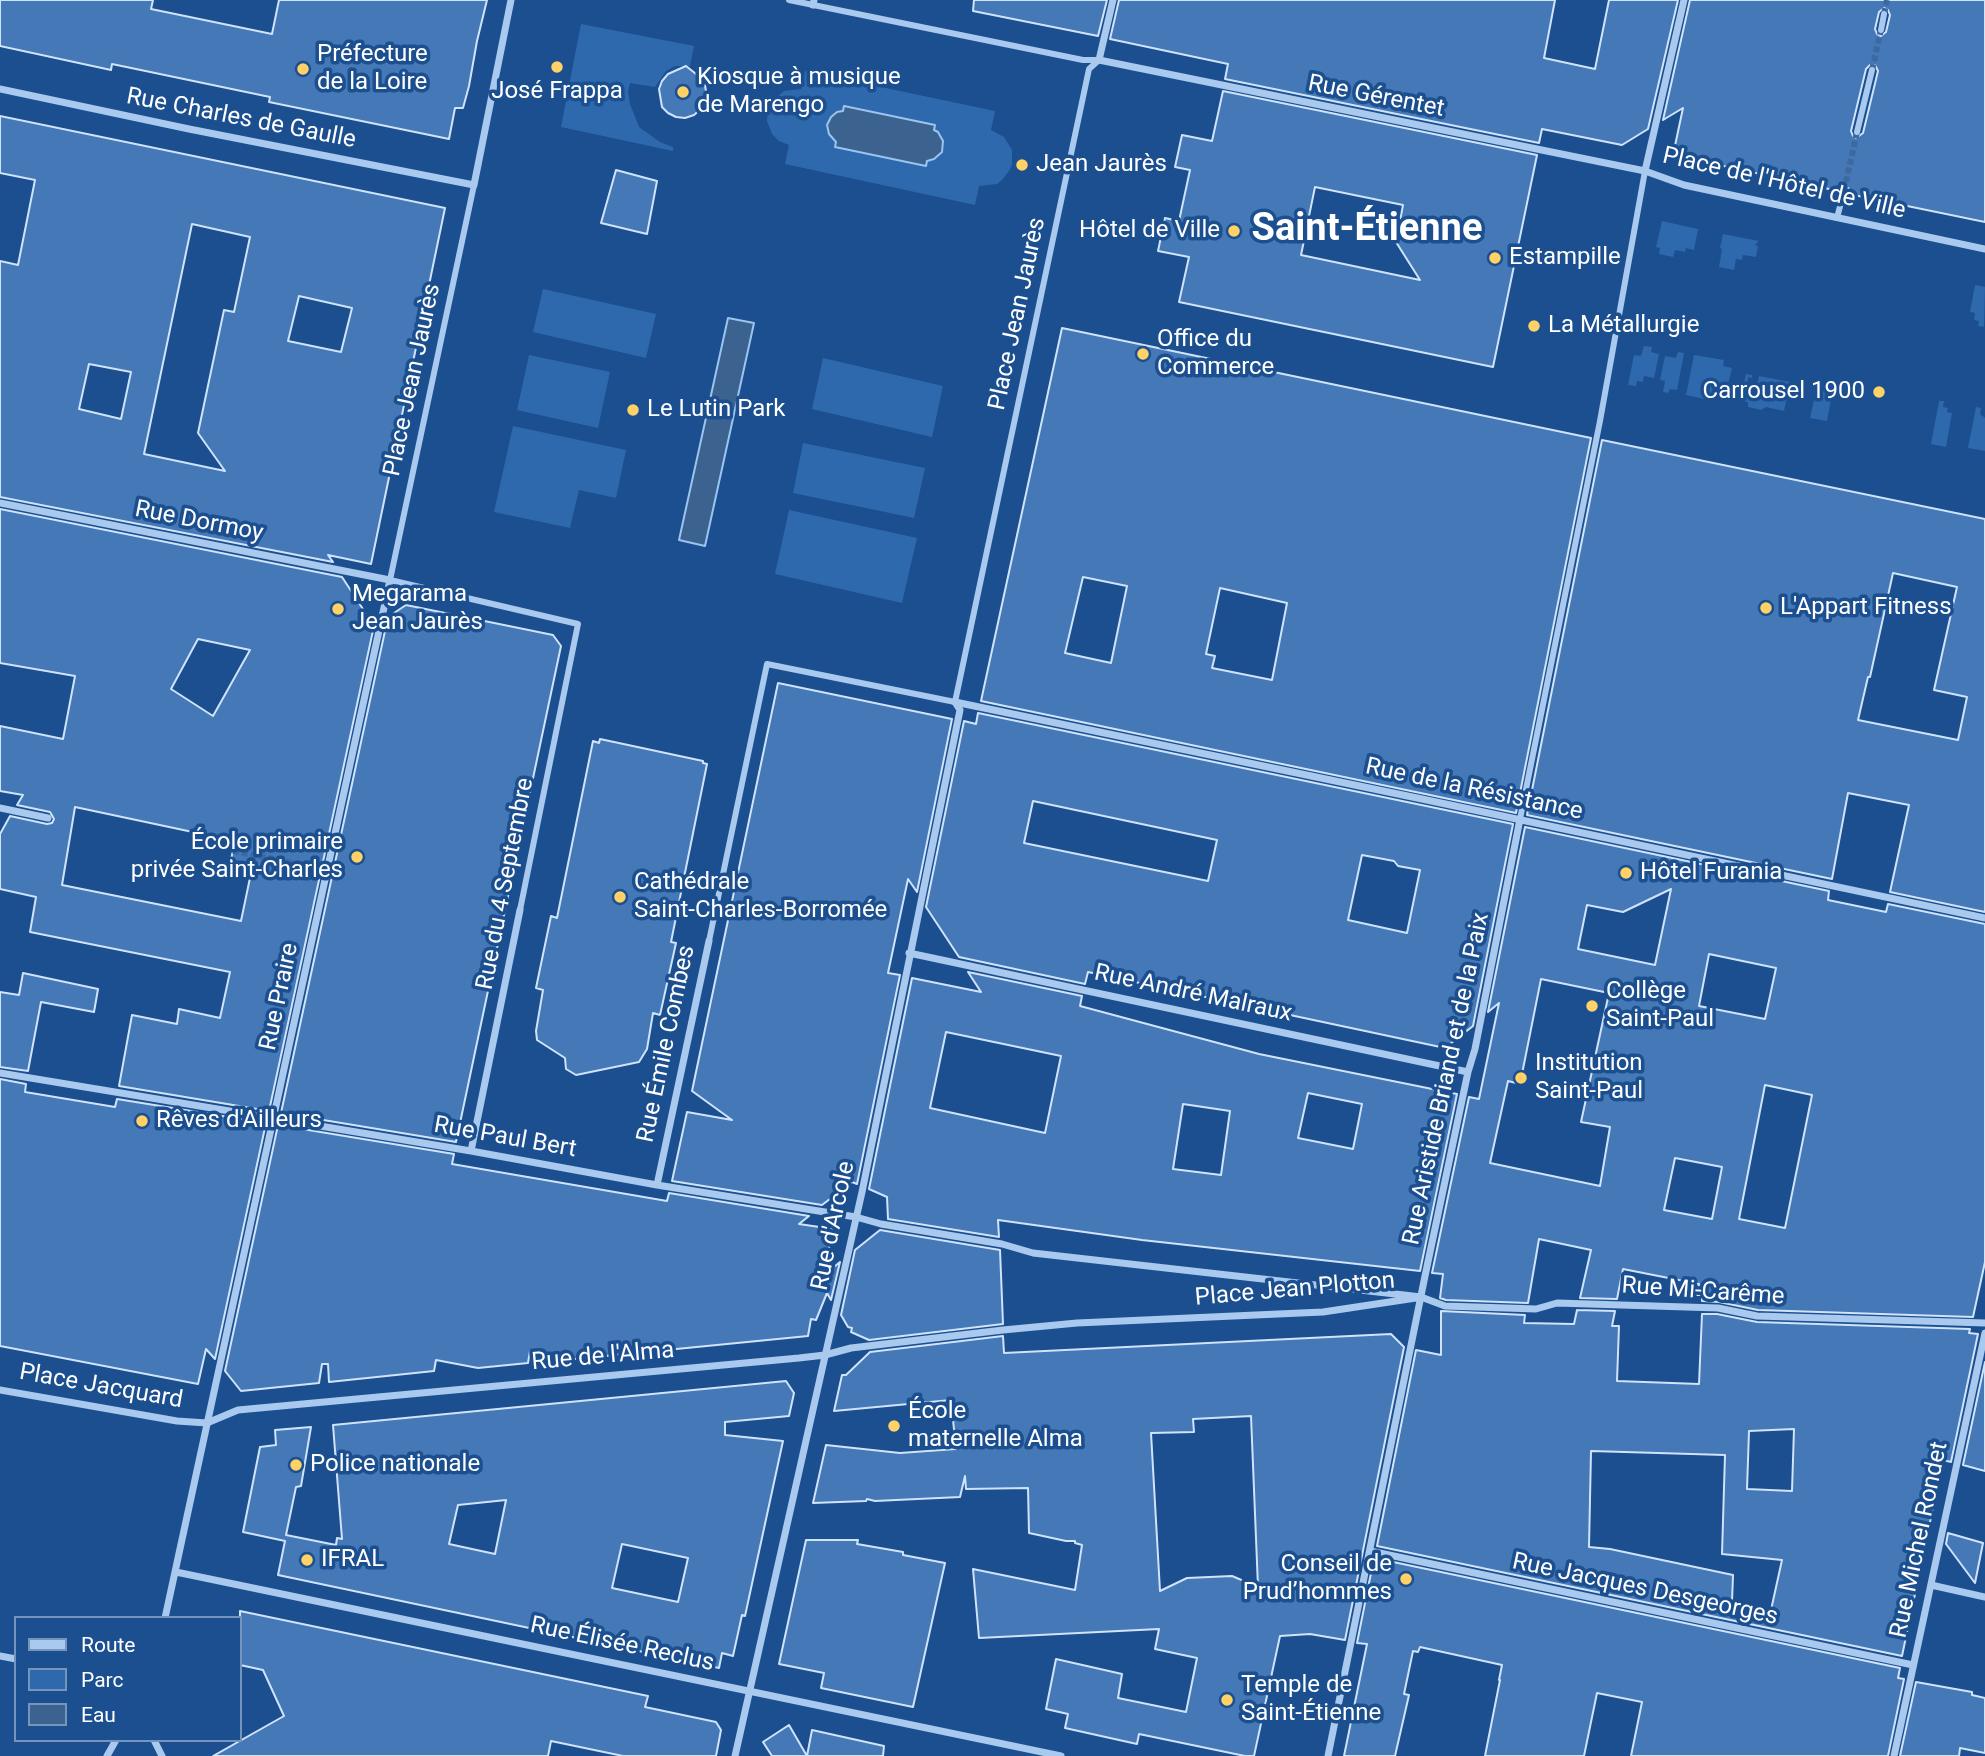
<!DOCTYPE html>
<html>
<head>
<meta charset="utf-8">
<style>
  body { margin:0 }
  #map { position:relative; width:1985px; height:1756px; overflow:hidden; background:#1b4f8f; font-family:Roboto,sans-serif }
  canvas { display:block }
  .legend { position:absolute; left:14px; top:1616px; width:228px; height:126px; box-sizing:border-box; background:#1b4f8f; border:2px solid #7695bc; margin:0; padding:9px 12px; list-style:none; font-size:21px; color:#fff }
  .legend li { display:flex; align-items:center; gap:14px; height:35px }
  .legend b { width:35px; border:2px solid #7695bc }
</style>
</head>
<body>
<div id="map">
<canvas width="1985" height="1756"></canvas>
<ul class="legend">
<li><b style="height:9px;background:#a9c9ee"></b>Route</li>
<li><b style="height:19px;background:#2e69ad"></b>Parc</li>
<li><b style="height:19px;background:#3c6290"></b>Eau</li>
</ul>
</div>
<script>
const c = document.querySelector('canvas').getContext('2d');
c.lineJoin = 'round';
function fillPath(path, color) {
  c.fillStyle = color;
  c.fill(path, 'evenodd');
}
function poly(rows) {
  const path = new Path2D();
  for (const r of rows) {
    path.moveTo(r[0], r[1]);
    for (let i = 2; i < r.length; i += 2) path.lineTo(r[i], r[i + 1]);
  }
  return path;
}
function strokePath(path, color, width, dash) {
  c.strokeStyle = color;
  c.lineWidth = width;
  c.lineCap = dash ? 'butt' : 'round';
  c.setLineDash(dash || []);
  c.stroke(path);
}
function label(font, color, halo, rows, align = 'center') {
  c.font = font + ' Roboto,sans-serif';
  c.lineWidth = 7;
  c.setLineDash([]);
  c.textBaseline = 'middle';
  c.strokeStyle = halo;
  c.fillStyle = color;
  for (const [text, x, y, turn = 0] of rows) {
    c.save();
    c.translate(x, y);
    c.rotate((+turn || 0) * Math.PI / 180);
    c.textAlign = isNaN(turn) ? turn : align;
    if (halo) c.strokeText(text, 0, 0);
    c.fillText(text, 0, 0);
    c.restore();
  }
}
fillPath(poly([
  [581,24,694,46,690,66,675,66,666,71,655,87,630,83,628,92,630,104,639,127,660,142,673,147,673,151,561,127],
  [805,71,995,111,991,130,1004,137,1012,150,1012,165,1009,171,1002,180,997,184,979,186,975,205,785,164,789,145,779,141,772,134,767,121,768,108,775,98,784,91,801,89],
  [844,107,935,125,934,159,927,161,927,165,835,147,836,142,831,138,827,129,828,121,833,114,843,111],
  [1662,221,1698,229,1694,250,1686,248,1685,252,1675,250,1673,257,1659,254,1660,248,1656,247],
  [1723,234,1759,241,1755,245,1758,246,1756,257,1743,255,1742,260,1736,259,1734,270,1719,267,1722,249,1720,248],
  [1975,285,1985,287,1984,327,1978,326,1979,321,1974,320,1975,313,1970,312],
  [543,289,656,314,646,358,533,332],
  [1644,346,1652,347,1651,352,1659,354,1654,378,1644,376,1643,382,1637,381,1636,386,1628,385,1634,355,1641,356],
  [1678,352,1684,353,1677,390,1670,389,1668,393,1663,392,1665,381,1660,380,1665,356,1676,358],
  [529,355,610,372,598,428,517,410],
  [1694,355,1724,360,1723,366,1732,368,1725,397,1717,396,1716,399,1709,397,1708,400,1686,395],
  [823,358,943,386,932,437,812,409],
  [1746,374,1752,375,1752,378,1748,377,1746,391,1755,393,1759,376,1790,382,1784,411,1766,407,1761,410,1748,407,1748,402,1740,401],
  [1817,386,1833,389,1827,421,1810,418],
  [1939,401,1944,401,1943,407,1948,408,1947,412,1952,413,1946,447,1931,444],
  [1976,407,1981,408,1980,414,1985,418,1985,451,1968,448],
  [513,426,626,450,616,498,579,490,570,528,494,512],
  [803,443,925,468,914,518,793,493],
  [789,510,917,538,902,603,775,574]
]), '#2e69ad');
const water = poly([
  [844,106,935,125,934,130,938,132,943,141,942,152,934,159,927,161,926,166,835,147,836,142,829,134,827,125,831,117,837,112,843,111,844,106],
  [728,318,754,323,705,546,679,540,728,318]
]);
fillPath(water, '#3c6290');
strokePath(water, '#9cc4f0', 2);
const building = poly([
  [0,0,153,0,151,9,272,34,279,0,487,0,477,41,469,86,463,108,455,108,449,139,269,102,270,97,112,64,111,70,0,46,0,0],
  [974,0,1107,0,1098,36,973,11,974,0],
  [1119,0,1555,0,1544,58,1595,69,1609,0,1678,0,1648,129,1622,145,1542,129,1539,143,1225,79,1228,64,1110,39,1119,0],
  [1690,0,1985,0,1985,222,1849,194,1849,189,1845,185,1840,187,1838,191,1673,155,1683,108,1663,120,1690,0],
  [1884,8,1888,10,1890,15,1886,32,1881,36,1877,34,1875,29,1879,12,1884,8],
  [1870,65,1875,65,1878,71,1863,133,1856,138,1853,136,1851,131,1866,69,1870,65],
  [686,66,701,78,705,85,707,98,703,107,694,115,685,118,676,117,668,113,662,107,659,89,662,81,668,74,686,66],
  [1223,91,1537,155,1493,367,1179,302,1189,257,1158,251,1165,218,1179,221,1190,170,1175,167,1182,135,1212,141,1223,91],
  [1315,187,1403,205,1396,242,1420,280,1301,255,1315,187],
  [0,116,445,208,371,564,328,555,333,562,0,497,0,261,18,265,35,180,0,173,0,116],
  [192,224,250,237,234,312,224,310,198,433,225,471,144,454,192,224],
  [299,296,352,308,341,352,288,341,299,296],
  [89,364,131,372,121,419,79,409,89,364],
  [616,170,657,181,647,234,601,223,616,170],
  [1062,328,1591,438,1516,813,981,701,1062,328],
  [1083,577,1127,586,1111,663,1065,653,1083,577],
  [1220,588,1287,603,1272,680,1212,668,1215,656,1206,654,1220,588],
  [1602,440,1985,519,1985,912,1890,892,1909,805,1848,793,1832,879,1527,815,1602,440],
  [1893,573,1957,587,1934,690,1967,697,1958,740,1858,720,1868,677,1870,677,1893,573],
  [0,509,342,577,374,626,269,1111,119,1086,132,1015,177,1024,179,1009,220,1018,230,972,30,932,36,897,0,889,0,834,10,816,47,824,52,823,54,819,50,812,17,805,23,795,0,791,0,726,63,739,75,676,0,663,0,509],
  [198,639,250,650,213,716,171,689,198,639],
  [75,807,235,841,229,869,251,873,241,921,62,885,75,807],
  [406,605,553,635,561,646,456,1142,281,1113,388,617,406,605],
  [778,683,952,719,917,892,908,879,888,973,900,975,857,1184,852,1182,822,1205,672,1181,687,1112,732,1120,692,1091,778,683],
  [978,713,1513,824,1473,1026,1445,1048,1088,972,1085,984,959,957,926,907,964,721,976,724,978,713],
  [1033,801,1217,840,1208,881,1024,843,1033,801],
  [1362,855,1394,861,1398,866,1420,870,1407,933,1348,920,1362,855],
  [600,739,703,761,703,763,707,764,671,942,676,943,660,1015,653,1013,647,1049,639,1062,576,1075,566,1069,565,1058,537,1040,536,1031,543,990,536,988,551,916,557,918,593,741,599,743,600,739],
  [1525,827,1829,891,1828,900,1886,912,1888,904,1985,924,1985,1262,1973,1317,1758,1310,1719,1302,1702,1301,1702,1295,1697,1295,1699,1284,1623,1269,1617,1299,1580,1298,1591,1250,1539,1239,1528,1303,1446,1300,1440,1298,1443,1274,1432,1273,1469,1097,1479,1099,1499,1003,1488,1012,1525,827],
  [1671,889,1655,965,1578,949,1587,905,1623,912,1671,889],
  [1709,954,1776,968,1765,1019,1699,1006,1709,954],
  [1541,979,1609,993,1581,1122,1610,1127,1600,1186,1490,1163,1508,1081,1520,1084,1541,979],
  [1765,1085,1812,1095,1785,1228,1739,1219,1765,1085],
  [1675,1158,1722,1167,1712,1219,1664,1210,1675,1158],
  [968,972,1082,996,1080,1006,1259,1054,1457,1094,1420,1271,1142,1240,998,1220,999,1237,888,1219,887,1197,869,1189,912,978,981,992,968,972],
  [946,1032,1061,1056,1045,1133,930,1108,946,1032],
  [1308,1093,1362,1104,1353,1149,1298,1138,1308,1093],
  [1183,1104,1230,1111,1221,1175,1173,1169,1183,1104],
  [23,973,98,989,94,1012,41,1002,28,1071,0,1067,0,992,19,995,23,973],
  [0,1079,26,1084,25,1092,115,1107,117,1099,266,1123,215,1359,206,1349,198,1384,0,1346,0,1079],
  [278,1125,454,1154,452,1164,667,1201,669,1193,809,1216,799,1224,833,1229,823,1276,840,1262,831,1300,827,1293,816,1320,811,1319,808,1336,575,1359,530,1351,528,1363,478,1368,436,1360,434,1371,329,1382,328,1364,322,1364,319,1383,241,1391,225,1371,278,1125],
  [880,1230,1000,1250,1003,1324,869,1340,851,1332,852,1328,848,1327,841,1315,855,1250,880,1230],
  [1577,1310,1615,1311,1612,1326,1619,1326,1617,1381,1699,1384,1702,1314,1717,1314,1757,1322,1970,1329,1969,1333,1978,1334,1951,1462,1943,1460,1902,1656,1377,1546,1416,1350,1441,1355,1441,1311,1525,1315,1524,1323,1574,1324,1577,1310],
  [1794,1429,1792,1491,1747,1489,1749,1431,1794,1429],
  [1591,1451,1725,1455,1722,1554,1782,1560,1771,1610,1732,1602,1733,1575,1610,1549,1589,1547,1591,1451],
  [1391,1334,1404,1347,1345,1640,1310,1634,1280,1636,1254,1756,1245,1756,1139,1734,1137,1744,1065,1728,1068,1714,1046,1709,1056,1659,1122,1674,1118,1698,1186,1712,1197,1658,1155,1649,1159,1629,979,1638,973,1569,1075,1590,1082,1545,1075,1543,1075,1541,1066,1541,1029,1533,1028,1488,966,1489,965,1476,960,1497,875,1501,867,1499,866,1501,813,1503,826,1445,900,1453,956,1449,951,1400,834,1411,842,1375,846,1375,870,1352,1003,1336,1004,1353,1391,1334],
  [1251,1416,1258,1587,1232,1576,1187,1578,1160,1591,1151,1433,1194,1432,1193,1419,1251,1416],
  [1985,1362,1985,1471,1963,1465,1985,1362],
  [786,1381,794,1393,789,1416,725,1422,725,1435,783,1441,745,1616,742,1615,733,1656,722,1653,719,1668,278,1575,285,1541,243,1532,260,1447,276,1445,275,1430,311,1427,301,1486,296,1487,286,1535,336,1545,337,1538,342,1539,333,1425,786,1381],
  [506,1500,495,1554,449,1544,458,1505,506,1500],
  [622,1544,688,1558,678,1602,612,1588,622,1544],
  [1948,1533,1983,1543,1975,1583,1946,1544,1948,1533],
  [806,1540,858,1540,857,1544,903,1552,903,1555,945,1563,913,1707,821,1688,824,1673,779,1664,806,1540],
  [1374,1558,1900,1668,1898,1678,1904,1679,1888,1756,1631,1756,1642,1702,1597,1693,1584,1756,1485,1756,1500,1680,1499,1680,1502,1665,1420,1647,1418,1652,1413,1651,1404,1694,1409,1695,1395,1756,1344,1756,1367,1644,1357,1643,1374,1558],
  [240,1611,648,1696,645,1707,716,1722,721,1730,716,1756,623,1756,551,1741,548,1756,213,1756,284,1716,263,1670,240,1665,240,1611],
  [1916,1682,1972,1692,1972,1695,1985,1698,1985,1753,1960,1748,1959,1756,1900,1756,1916,1682],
  [789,1725,807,1756,812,1730,884,1746,883,1756,772,1756,763,1742,789,1725]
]);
fillPath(building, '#4478b7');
strokePath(building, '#cfe3fa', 2);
strokePath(poly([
  [1884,14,1887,0],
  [1872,70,1881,30],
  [1844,191,1857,132],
  [233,851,308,866]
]), '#3d69a0', 6, [6, 3]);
strokePath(poly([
  [789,0,1083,60,1099,60],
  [1881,30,1884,14],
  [1857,132,1872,70],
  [474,185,390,580,578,624,520,910],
  [1837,218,1844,191],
  [1520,819,1600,421,1645,171],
  [709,941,767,664,955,702,1089,69,1099,60]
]), '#a9c9ee', 6);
strokePath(poly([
  [1113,0,1099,60,1645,171,1684,185,1985,249],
  [813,5,814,0],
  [0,89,189,129,474,185,511,0],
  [1645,171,1684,0],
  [0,503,390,580,165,1618],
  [955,702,1422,799,1985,918],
  [0,808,48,818],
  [909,953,1468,1072],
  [0,1073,471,1151,657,1185,856,1217,881,1224,1002,1244,1033,1253,1404,1295,1421,1297,1445,1306,1536,1309,1557,1303,1718,1308,1757,1316,1985,1323],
  [471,1151,520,910],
  [657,1185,709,941],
  [0,1390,177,1421,207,1423,238,1410,799,1358,825,1355,851,1348,1003,1330,1077,1323,1323,1312,1416,1298],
  [1370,1551,1913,1665],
  [176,1572,1061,1756],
  [1931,1585,1985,1597],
  [0,1656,16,1659],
  [154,1740,162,1756],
  [107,1756,116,1740],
  [735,1756,862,1192,960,710,955,702],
  [1328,1756,1425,1276,1468,1072,1475,1049,1520,819],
  [1894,1756,1985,1333]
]), '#a9c9ee', 7);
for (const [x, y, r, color] of [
  [557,67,7,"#ffd166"],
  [303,69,7,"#ffd166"],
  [683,92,7,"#ffd166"],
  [1022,165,7,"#ffd166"],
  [1234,231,7,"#ffd166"],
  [1495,258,7,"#ffd166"],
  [1534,326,7,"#ffd166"],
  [1143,354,7,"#ffd166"],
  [1879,392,7,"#ffd166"],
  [633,410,7,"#ffd166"],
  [1766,608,7,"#ffd166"],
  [338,609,7,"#ffd166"],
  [357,857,7,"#ffd166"],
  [1626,873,7,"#ffd166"],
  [620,897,7,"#ffd166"],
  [1592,1006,7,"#ffd166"],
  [1521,1078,7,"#ffd166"],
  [142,1121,7,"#ffd166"],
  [894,1426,7,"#ffd166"],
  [296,1465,7,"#ffd166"],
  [307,1560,7,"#ffd166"],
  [1406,1579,7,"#ffd166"],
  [1227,1700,7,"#ffd166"]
]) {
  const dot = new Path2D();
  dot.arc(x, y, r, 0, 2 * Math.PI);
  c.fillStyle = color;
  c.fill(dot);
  strokePath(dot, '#1b4f8f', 2.5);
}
label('24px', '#fff', '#1b4f8f', [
  ["Préfecture",317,55],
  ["de la Loire",317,83],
  ["Kiosque à musique",697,78],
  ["de Marengo",697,106],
  ["José Frappa",557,92,"center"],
  ["Jean Jaurès",1036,165],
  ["Hôtel de Ville",1220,231,"right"],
  ["Estampille",1509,258],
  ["La Métallurgie",1548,326],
  ["Office du",1157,340],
  ["Commerce",1157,368],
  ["Carrousel 1900",1865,392,"right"],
  ["Le Lutin Park",647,410],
  ["Megarama",352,595],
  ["Jean Jaurès",352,623],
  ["L'Appart Fitness",1780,608],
  ["École primaire",343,843,"right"],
  ["privée Saint-Charles",343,871,"right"],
  ["Hôtel Furania",1640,873],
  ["Cathédrale",634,883],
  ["Saint-Charles-Borromée",634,911],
  ["Collège",1606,992],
  ["Saint-Paul",1606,1020],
  ["Institution",1535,1064],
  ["Saint-Paul",1535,1092],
  ["Rêves d'Ailleurs",156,1121],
  ["École",908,1412],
  ["maternelle Alma",908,1440],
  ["Police nationale",310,1465],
  ["IFRAL",321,1560],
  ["Conseil de",1392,1565,"right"],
  ["Prud’hommes",1392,1593,"right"],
  ["Temple de",1241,1686],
  ["Saint-Étienne",1241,1714]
], 'left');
label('24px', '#fff', '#1b4f8f', [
  ["Rue Gérentet",1376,97,11],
  ["Rue Charles de Gaulle",241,119,11],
  ["Place de l'Hôtel de Ville",1784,184,13],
  ["Place Jean Jaurès",1018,314,-78],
  ["Place Jean Jaurès",413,380,-78],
  ["Rue Dormoy",199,522,11],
  ["Rue de la Résistance",1474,790,12],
  ["Rue du 4 Septembre",506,884,-79],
  ["Rue André Malraux",1193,994,12],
  ["Rue Praire",280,997,-78],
  ["Rue Émile Combes",667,1044,-78],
  ["Rue Aristide Briand et de la Paix",1447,1079,-78],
  ["Rue Paul Bert",505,1138,10],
  ["Rue d'Arcole",834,1226,-78],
  ["Place Jean Plotton",1295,1290,-5],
  ["Rue Mi-Carême",1703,1292,4],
  ["Rue de l'Alma",603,1357,-5],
  ["Place Jacquard",101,1387,10],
  ["Rue Michel Rondet",1920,1540,-78],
  ["Rue Jacques Desgeorges",1645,1590,12],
  ["Rue Élisée Reclus",622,1645,12]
]);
label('bold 38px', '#fff', '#1b4f8f', [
  ["Saint-Étienne",1367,230]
]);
</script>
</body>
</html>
